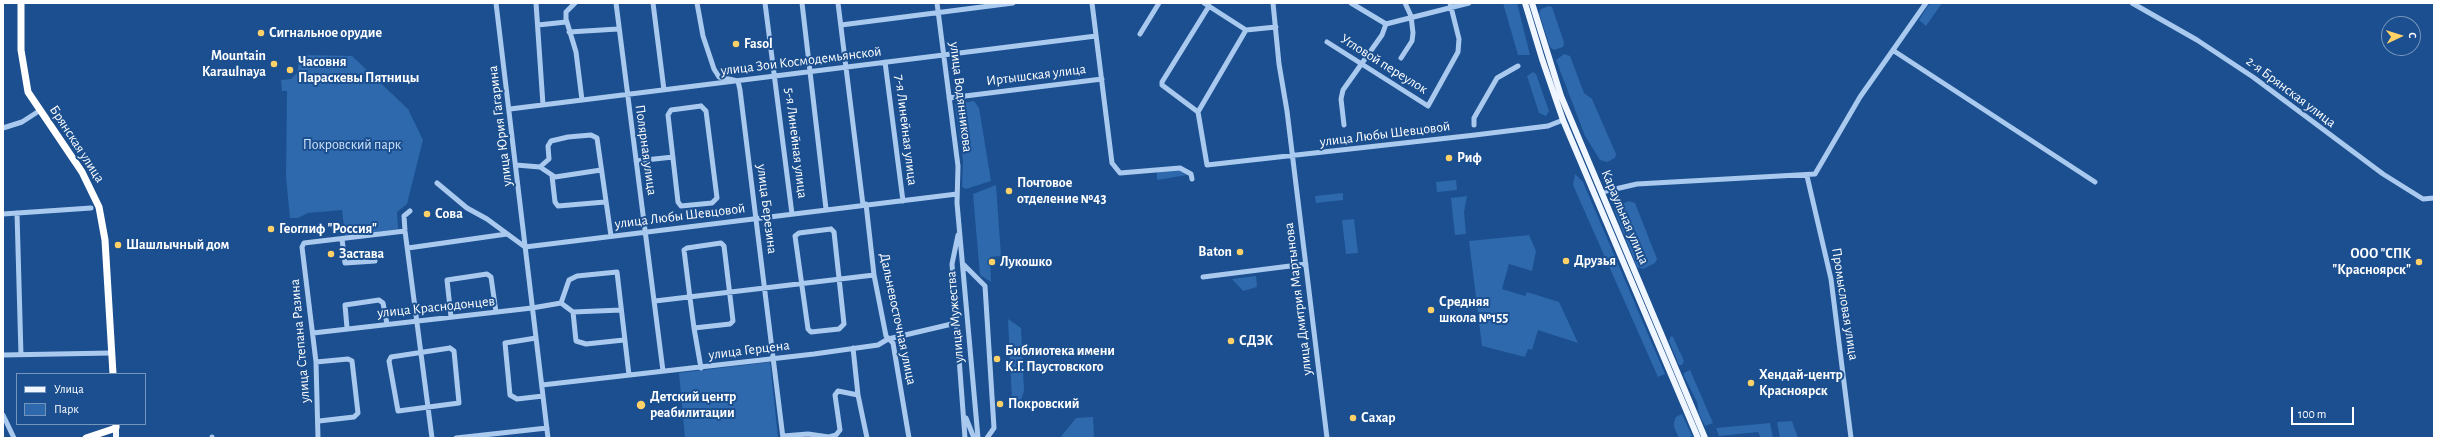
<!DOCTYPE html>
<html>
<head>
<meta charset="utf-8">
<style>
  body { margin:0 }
  #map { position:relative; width:2437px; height:441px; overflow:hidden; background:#1b4f8f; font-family:"Alegreya Sans",sans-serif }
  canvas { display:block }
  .frame { position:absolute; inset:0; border:4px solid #fff; pointer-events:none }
  .legend { position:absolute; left:16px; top:373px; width:130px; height:52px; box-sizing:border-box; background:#1b4f8f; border:1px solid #7695bc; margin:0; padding:5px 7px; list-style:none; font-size:12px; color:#fff }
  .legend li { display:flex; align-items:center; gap:8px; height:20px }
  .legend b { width:20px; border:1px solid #7695bc }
  .north { position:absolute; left:2381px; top:16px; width:40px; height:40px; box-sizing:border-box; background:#1b4f8f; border:1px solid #7695bc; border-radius:50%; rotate:86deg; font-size:11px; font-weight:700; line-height:16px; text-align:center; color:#fff }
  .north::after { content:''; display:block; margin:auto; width:14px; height:18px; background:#ffd166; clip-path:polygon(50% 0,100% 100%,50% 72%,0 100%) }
  .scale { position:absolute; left:2291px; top:407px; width:63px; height:18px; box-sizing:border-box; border:2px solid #fff; border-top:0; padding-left:5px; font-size:12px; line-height:14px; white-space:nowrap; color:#fff; -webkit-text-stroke:3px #1b4f8f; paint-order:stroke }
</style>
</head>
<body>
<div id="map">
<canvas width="2437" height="441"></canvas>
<div class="frame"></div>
<ul class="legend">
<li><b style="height:5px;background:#f0f6ff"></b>Улица</li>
<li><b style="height:11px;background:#2e69ad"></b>Парк</li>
</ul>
<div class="north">С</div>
<div class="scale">100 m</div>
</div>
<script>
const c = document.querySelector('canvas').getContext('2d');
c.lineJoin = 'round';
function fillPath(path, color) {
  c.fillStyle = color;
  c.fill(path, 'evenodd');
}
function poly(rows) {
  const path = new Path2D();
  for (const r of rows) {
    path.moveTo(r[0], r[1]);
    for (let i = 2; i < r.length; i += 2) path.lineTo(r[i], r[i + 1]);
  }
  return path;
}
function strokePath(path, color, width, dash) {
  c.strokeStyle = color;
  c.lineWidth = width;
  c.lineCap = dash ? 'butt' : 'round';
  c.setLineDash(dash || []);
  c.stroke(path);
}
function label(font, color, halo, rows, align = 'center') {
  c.font = font + ' "Alegreya Sans",sans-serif';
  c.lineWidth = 4;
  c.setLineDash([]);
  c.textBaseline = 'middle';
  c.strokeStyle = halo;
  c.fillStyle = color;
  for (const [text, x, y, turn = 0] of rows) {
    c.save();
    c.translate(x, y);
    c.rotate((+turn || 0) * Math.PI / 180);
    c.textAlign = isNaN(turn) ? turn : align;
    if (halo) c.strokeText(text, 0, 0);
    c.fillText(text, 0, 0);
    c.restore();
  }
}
fillPath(poly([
  [1503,3,1517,3,1530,55,1518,55],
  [1930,3,1942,3,1926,26,1919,20],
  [1549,6,1552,7,1564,42,1563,47,1554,50,1550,47,1539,13,1541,9],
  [1564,54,1570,56,1584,93,1592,99,1616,154,1615,158,1607,162,1600,160,1585,136,1556,60],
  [300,55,352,56,408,109,423,140,407,204,397,212,398,229,345,236,342,210,308,213,298,218,290,218,286,177,287,91,282,91,281,80,291,79,297,73],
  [1533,72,1536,74,1549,111,1546,116,1539,113,1527,76],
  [974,101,979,108,991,181,966,189,962,187,963,161,955,104],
  [1177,169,1187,175,1157,180,1157,172],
  [1575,174,1583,182,1665,374,1658,377,1573,185],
  [1456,180,1457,190,1437,192,1436,182],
  [996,185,1001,256,990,257,991,282,980,275,973,194],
  [1343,193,1343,200,1316,203,1315,196],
  [1467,196,1464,212,1466,234,1455,235,1451,198],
  [1629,201,1635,203,1657,259,1655,263,1643,269,1637,267,1615,212,1615,207],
  [1354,219,1358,253,1346,254,1342,220],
  [1529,235,1536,251,1532,271,1509,264,1502,289,1525,296,1527,292,1559,302,1578,343,1538,330,1532,350,1528,349,1525,357,1482,346,1469,241],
  [1256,276,1257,287,1243,291,1232,279],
  [1008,319,1021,328,1024,391,1021,400,1012,401],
  [1671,336,1673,337,1684,361,1682,365,1679,365,1669,341],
  [770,362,778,438,685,438,679,373],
  [1690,370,1713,423,1705,426,1699,414,1697,402,1684,376,1684,373],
  [1682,414,1692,436,1690,438,1679,438,1674,427,1674,422,1676,417],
  [1093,417,1094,438,1060,438,1076,418],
  [1792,421,1798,438,1780,438,1777,422],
  [1770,423,1773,438,1761,438,1758,432,1719,436,1716,428]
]), '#2e69ad');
strokePath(poly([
  [496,3,548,438],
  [536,3,543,105],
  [575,3,566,12,566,19,576,52,582,100],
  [616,3,663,371],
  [653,3,664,90],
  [697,3,703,36,714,69,719,77,738,81,740,90,783,438],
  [765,3,792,214],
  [802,3,826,209],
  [838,3,863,205],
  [937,3,958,166,957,203,978,438],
  [1092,3,1112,163,1120,173,1180,168,1191,174,1192,179],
  [1204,3,1246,30,1276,27],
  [1273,3,1279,64,1287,111,1327,438],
  [1351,3,1386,24,1469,3],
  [2132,3,2197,40,2253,77,2383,174,2423,199,2434,198],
  [538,25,566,22],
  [841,25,1013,3],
  [1246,30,1198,112,1207,165,1475,135,1548,126,1563,120],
  [569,32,618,29],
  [1140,34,1159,3],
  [1327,42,1428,106,1458,52,1459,39,1450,3],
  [1894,51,2095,182],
  [1401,58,1412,41,1413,33,1411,16,1405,3],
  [885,62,903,201],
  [949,98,1102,79],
  [701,106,706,111,717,198,712,203,681,206,678,202,668,115,671,110,701,106],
  [510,109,1096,36],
  [1198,112,1162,85,1162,82,1209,6],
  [1344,125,1341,99,1343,90,1382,35,1386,24],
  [1474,125,1474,118,1497,78,1518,66],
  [3,128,22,122,39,111],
  [636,161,673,157],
  [516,165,540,167,549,159,548,146,551,141,568,137,591,135,597,138,611,236],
  [540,167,555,177,601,170],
  [552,176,555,202,558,206,605,202],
  [1807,176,1831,279,1851,438],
  [437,183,467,208,487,219,525,247,957,194],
  [1602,192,1637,184,1815,174,1860,97,1926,3],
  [866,204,874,275,886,336,893,343,909,438],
  [410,211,404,216,405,231,432,438],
  [17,213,21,355],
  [3,214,91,208],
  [831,229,834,232,844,324,839,329,811,332,808,329,795,236,799,233,831,229],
  [958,235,952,264,965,438],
  [342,239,345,263,375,261],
  [408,248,507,234],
  [963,264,985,286,994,428,987,438],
  [1203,277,1306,264],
  [655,301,874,275],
  [573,312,621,310],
  [451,317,447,280,487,274,491,277,496,312],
  [347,328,345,305,379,300,383,303,387,324],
  [694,328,730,324,733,321,724,246,721,243,687,248,684,250,690,298,694,328,701,368],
  [313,333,532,308,561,303],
  [536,338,505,343,510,395,517,399,543,396],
  [624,340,586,344,576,341,573,312,561,303,569,280,577,276,617,272,629,375],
  [450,348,454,351,459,403,398,411,389,361,391,357,450,348],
  [853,348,858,395,867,438],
  [3,355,111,353],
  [316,362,348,359,352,361,358,413,354,417,319,421],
  [542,385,814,354,878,345,888,339,956,323],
  [3,415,14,438],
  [966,418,974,438],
  [783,436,808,434,829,437,836,435,840,430,835,395,838,391,858,395],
  [212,438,212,437],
  [318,438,316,362,302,247,304,243,405,231],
  [456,438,547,428]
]), '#a9c9ee', 5);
strokePath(poly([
  [1525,3,1542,59,1563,120,1698,438],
  [1532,3,1561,96,1705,438],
  [116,428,116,438]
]), '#f0f6ff', 6);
strokePath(poly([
  [21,3,21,50,28,92,82,172,99,207,105,240,113,374],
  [86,438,116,428,116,424]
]), '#fff', 7);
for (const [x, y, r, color] of [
  [261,33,4,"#ffd166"],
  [736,44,4,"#ffd166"],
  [274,64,4,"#ffd166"],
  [290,70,4,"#ffd166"],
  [1449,158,4,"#ffd166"],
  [1009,191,4,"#ffd166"],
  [427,214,4,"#ffd166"],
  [271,229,4,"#ffd166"],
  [118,245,4,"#ffd166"],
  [1240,252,4,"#ffd166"],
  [331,254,4,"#ffd166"],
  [1566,261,4,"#ffd166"],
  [992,262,4,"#ffd166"],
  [2419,262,4,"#ffd166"],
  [1431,310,4,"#ffd166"],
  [1231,341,4,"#ffd166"],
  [997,359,4,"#ffd166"],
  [1751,383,4,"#ffd166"],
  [1000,404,4,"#ffd166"],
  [641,405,5,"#ffd166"],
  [1353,418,4,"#ffd166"]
]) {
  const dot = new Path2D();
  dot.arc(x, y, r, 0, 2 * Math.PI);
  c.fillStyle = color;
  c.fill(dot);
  strokePath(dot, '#1b4f8f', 1.5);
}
label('bold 14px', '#fff', '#1b4f8f', [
  ["Сигнальное орудие",269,33],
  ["Fasol",744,44],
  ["Mountain",266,56,"right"],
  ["Karaulnaya",266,72,"right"],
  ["Часовня",298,62],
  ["Параскевы Пятницы",298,78],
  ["Риф",1457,158],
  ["Почтовое",1017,183],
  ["отделение №43",1017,199],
  ["Сова",435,214],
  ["Геоглиф \"Россия\"",279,229],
  ["Шашлычный дом",126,245],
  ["Baton",1232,252,"right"],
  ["Застава",339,254],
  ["ООО \"СПК",2411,254,"right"],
  ["\"Красноярск\"",2411,270,"right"],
  ["Друзья",1574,261],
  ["Лукошко",1000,262],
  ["Средняя",1439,302],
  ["школа №155",1439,318],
  ["СДЭК",1239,341],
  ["Библиотека имени",1005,351],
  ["К.Г. Паустовского",1005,367],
  ["Хендай-центр",1759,375],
  ["Красноярск",1759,391],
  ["Детский центр",650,397],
  ["реабилитации",650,413],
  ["Покровский",1008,404],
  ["Сахар",1361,418]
], 'left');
label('14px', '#fff', '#1b4f8f', [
  ["улица Зои Космодемьянской",801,61,-7],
  ["Угловой переулок",1384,64,32],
  ["Иртышская улица",1036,75,-7],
  ["2-я Брянская улица",2291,92,37],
  ["улица Водянникова",961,97,83],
  ["улица Юрия Гагарина",500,126,-97],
  ["7-я Линейная улица",906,130,83],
  ["улица Любы Шевцовой",1385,134,-7],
  ["5-я Линейная улица",796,143,83],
  ["Брянская улица",77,144,57],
  ["Полярная улица",646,150,82],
  ["улица Березина",767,209,83],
  ["улица Любы Шевцовой",680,216,-7],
  ["Караульная улица",1625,217,67],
  ["улица Дмитрия Мартынова",1298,299,-97],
  ["Промысловая улица",1845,304,81],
  ["улица Краснодонцев",436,307,-6],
  ["улица Мужества",955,317,-95],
  ["Дальневосточная улица",898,319,78],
  ["улица Степана Разина",300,341,-95],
  ["улица Герцена",749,350,-7]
]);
label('14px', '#cfe3fa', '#1b4f8f', [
  ["Покровский парк",352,145]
]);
</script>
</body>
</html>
